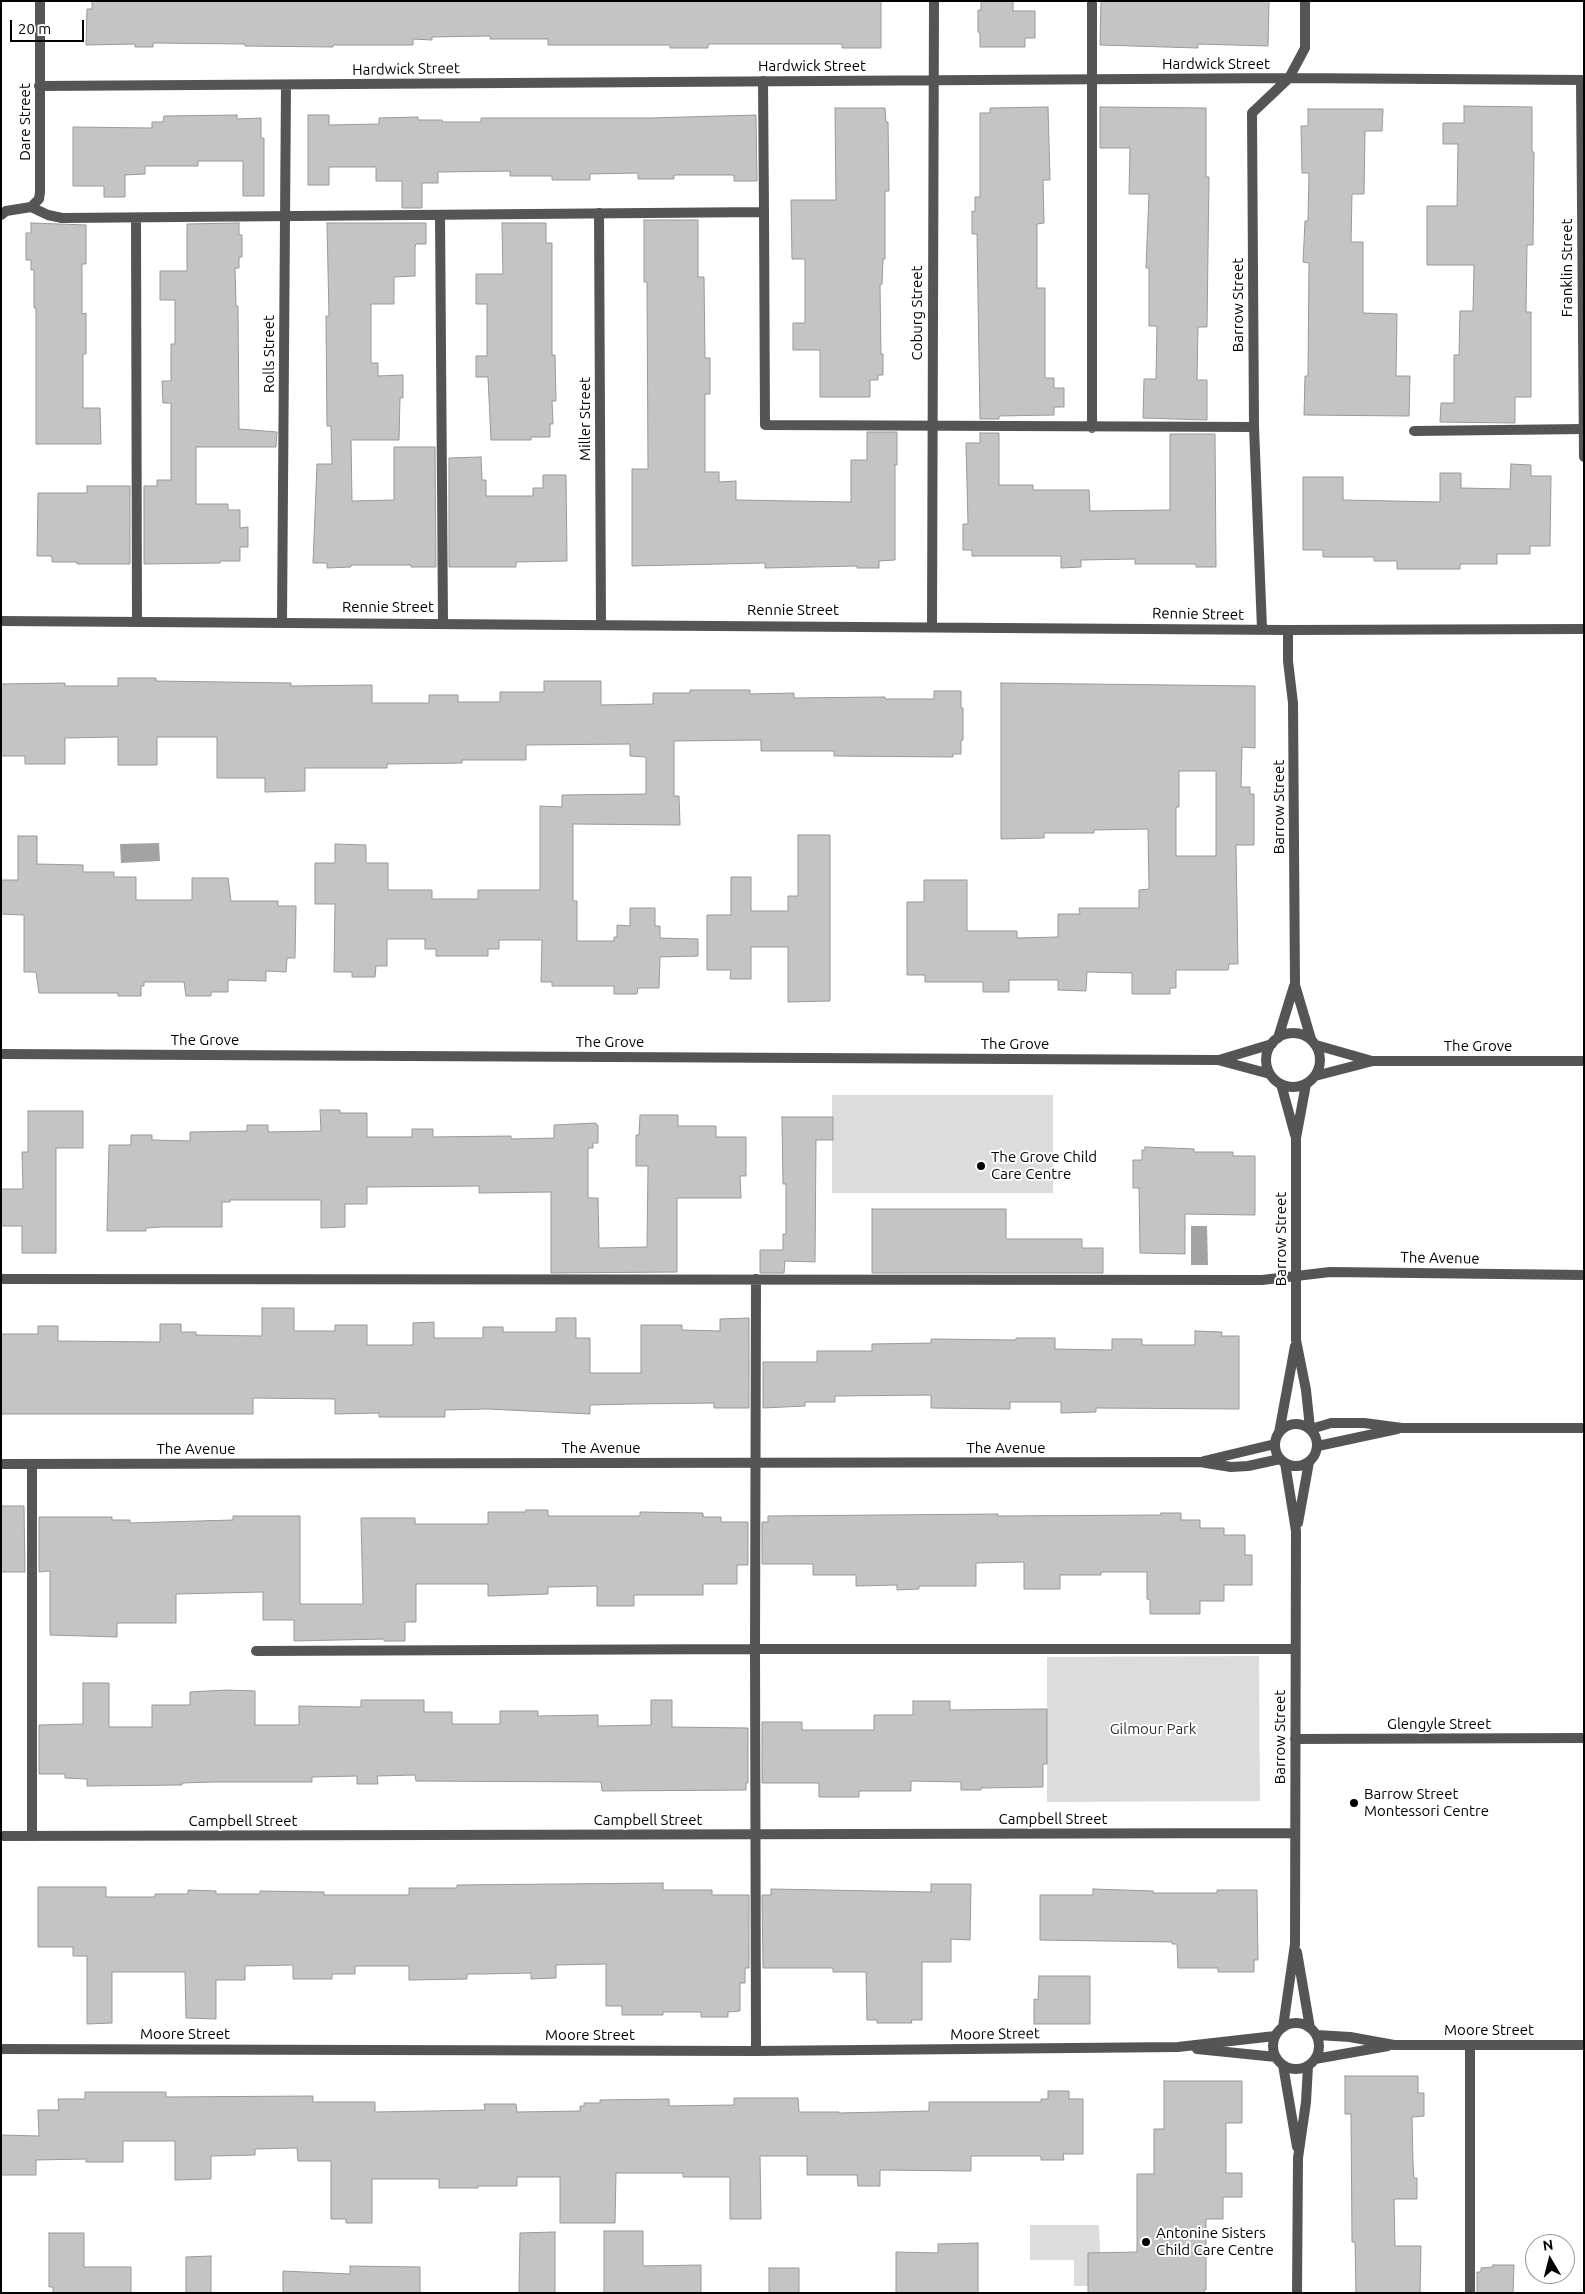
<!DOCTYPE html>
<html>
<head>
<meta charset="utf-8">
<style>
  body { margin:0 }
  #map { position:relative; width:1585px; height:2294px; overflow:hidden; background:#fff; font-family:Ubuntu,sans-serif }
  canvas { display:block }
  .frame { position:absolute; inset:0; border:2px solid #000; pointer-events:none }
  .north { position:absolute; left:1525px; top:2234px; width:50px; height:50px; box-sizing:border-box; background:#fff; border:1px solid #999; border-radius:50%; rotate:352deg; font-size:14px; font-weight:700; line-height:20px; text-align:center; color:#000 }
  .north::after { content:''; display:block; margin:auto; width:18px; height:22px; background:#000; clip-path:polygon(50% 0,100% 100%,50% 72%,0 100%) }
  .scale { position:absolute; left:10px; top:20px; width:74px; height:22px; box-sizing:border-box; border:2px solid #000; border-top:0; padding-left:6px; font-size:15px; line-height:18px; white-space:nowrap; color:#000; -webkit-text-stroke:4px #fff; paint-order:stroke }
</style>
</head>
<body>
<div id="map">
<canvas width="1585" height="2294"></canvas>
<div class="frame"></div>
<div class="north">N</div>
<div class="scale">20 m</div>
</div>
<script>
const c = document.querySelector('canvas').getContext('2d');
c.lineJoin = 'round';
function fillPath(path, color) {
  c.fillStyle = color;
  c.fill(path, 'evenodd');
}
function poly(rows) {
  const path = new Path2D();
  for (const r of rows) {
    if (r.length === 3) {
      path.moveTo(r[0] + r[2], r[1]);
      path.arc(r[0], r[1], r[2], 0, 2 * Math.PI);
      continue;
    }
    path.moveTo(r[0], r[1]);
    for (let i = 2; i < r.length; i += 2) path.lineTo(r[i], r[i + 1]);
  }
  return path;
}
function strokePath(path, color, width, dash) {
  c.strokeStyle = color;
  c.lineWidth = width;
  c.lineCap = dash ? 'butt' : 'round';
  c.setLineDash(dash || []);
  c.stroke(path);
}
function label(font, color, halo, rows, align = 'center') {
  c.font = font + ' Ubuntu,sans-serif';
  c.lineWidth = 4;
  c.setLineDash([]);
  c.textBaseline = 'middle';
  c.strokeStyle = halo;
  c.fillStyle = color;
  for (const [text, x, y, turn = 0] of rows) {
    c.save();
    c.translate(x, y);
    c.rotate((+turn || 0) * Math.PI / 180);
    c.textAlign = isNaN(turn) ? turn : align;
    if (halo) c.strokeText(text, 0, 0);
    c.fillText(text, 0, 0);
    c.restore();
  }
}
fillPath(poly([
  [832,1095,1053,1095,1053,1193,832,1193],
  [1259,1656,1260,1801,1047,1802,1047,1657],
  [1030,2225,1099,2225,1100,2252,1088,2253,1088,2286,1074,2286,1074,2260,1030,2260]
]), '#dcdcdc');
fillPath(poly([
  [159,843,160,861,121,863,120,844],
  [1191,1226,1207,1226,1208,1265,1191,1265]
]), '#a3a3a3');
const building = poly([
  [92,1,881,1,881,48,842,48,842,44,708,44,708,48,670,48,670,45,548,45,548,39,490,39,490,36,432,37,432,40,413,39,413,45,333,45,333,47,245,46,245,44,153,43,153,47,135,47,135,44,86,45,87,9,92,9,92,1],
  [981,1,1013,1,1013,11,1035,11,1035,38,1025,38,1025,47,980,47,980,33,978,32,978,10,981,10,981,1],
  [1101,1,1269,1,1268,46,1198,44,1198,48,1100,45,1101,1],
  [1464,106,1532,107,1532,152,1534,152,1533,245,1527,245,1526,312,1531,312,1531,397,1515,397,1515,423,1440,422,1441,403,1454,403,1454,355,1459,355,1460,311,1473,311,1474,265,1427,265,1427,206,1457,206,1458,144,1443,144,1443,123,1464,123,1464,106],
  [1048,107,1050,180,1043,180,1044,223,1037,224,1037,288,1045,288,1045,378,1054,378,1054,388,1064,388,1064,407,1054,407,1054,415,999,416,999,419,980,419,977,234,972,234,972,211,975,212,975,197,980,197,980,113,990,113,990,108,1048,107],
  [1100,107,1206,108,1206,177,1209,177,1207,327,1198,327,1197,380,1207,380,1207,420,1143,418,1144,379,1156,379,1157,326,1149,326,1149,268,1146,268,1149,194,1129,194,1130,148,1100,148,1100,107],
  [835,108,885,108,886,122,888,122,889,191,885,191,885,259,883,259,882,284,880,285,881,354,883,354,883,375,878,375,878,380,870,380,870,397,820,397,820,350,793,350,793,323,805,323,805,259,792,259,791,200,836,200,835,108],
  [1308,109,1383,109,1382,131,1365,131,1364,194,1352,194,1351,242,1363,242,1363,313,1397,314,1396,376,1410,376,1409,416,1304,415,1305,376,1308,376,1309,263,1303,262,1304,242,1305,221,1308,221,1309,173,1302,173,1301,126,1308,126,1308,109],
  [237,115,237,119,261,118,261,138,264,138,264,196,243,196,243,161,198,161,198,166,145,166,145,174,125,175,125,197,104,197,104,186,73,186,73,127,152,128,152,122,163,122,164,116,237,115],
  [308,115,329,115,329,125,379,124,379,118,418,117,418,120,442,120,443,122,481,122,481,118,650,118,756,115,757,181,734,181,734,175,674,175,674,179,638,179,638,173,590,174,590,180,552,180,552,176,510,176,510,171,438,172,438,183,422,183,422,208,402,208,402,181,376,181,376,167,329,167,329,185,308,185,308,115],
  [644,220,698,220,698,277,704,277,705,358,710,358,710,394,705,394,705,472,719,472,719,482,736,481,736,500,851,502,851,460,867,460,867,432,897,432,897,465,895,464,895,560,879,561,879,568,857,568,857,566,765,568,765,563,632,566,632,469,648,469,647,282,644,282,644,220],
  [31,223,86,225,86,264,82,264,82,314,86,313,86,354,83,354,83,408,100,408,101,444,36,444,36,308,34,308,34,270,31,270,31,260,26,260,26,233,31,233,31,223],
  [239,223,239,235,242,235,242,257,239,257,239,268,235,268,236,306,238,306,239,429,277,432,276,447,196,447,196,504,228,504,228,510,240,510,240,528,248,527,248,547,240,547,240,561,220,561,220,563,144,564,144,486,157,486,157,480,171,480,171,403,163,403,162,381,171,381,171,344,175,344,175,300,160,300,160,271,187,271,187,224,239,223],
  [327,223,426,223,426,244,416,244,415,247,415,276,394,277,394,304,371,304,371,363,378,363,378,376,403,375,403,398,400,398,399,440,351,440,352,501,394,500,394,447,435,447,436,567,411,567,411,565,351,565,351,567,327,568,327,563,313,563,317,464,332,464,331,426,327,426,326,316,329,316,327,223],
  [502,223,546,223,546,243,552,243,552,355,555,355,556,401,552,401,553,424,550,424,550,437,531,437,531,440,491,440,488,377,476,377,476,356,487,356,487,304,476,304,476,274,503,274,502,223],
  [980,433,999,433,999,485,1033,485,1033,490,1089,490,1090,511,1170,510,1170,434,1215,434,1216,567,1196,567,1196,564,1135,564,1135,559,1081,560,1081,567,1061,568,1061,556,972,556,972,550,963,550,963,524,968,524,966,443,980,443,980,433],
  [481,457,482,480,486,480,486,496,533,496,533,488,543,488,543,475,566,475,567,561,516,562,516,567,449,567,449,458,481,457],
  [1511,464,1531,465,1531,476,1551,476,1550,546,1530,546,1530,554,1497,554,1497,564,1460,564,1460,569,1397,569,1397,561,1374,561,1374,557,1323,557,1323,550,1303,550,1303,477,1343,477,1343,500,1440,502,1440,473,1461,473,1461,488,1510,489,1511,464],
  [87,486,130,486,130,564,77,564,77,562,52,562,52,556,37,556,38,493,87,493,87,486],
  [118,678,156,678,156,681,291,683,291,686,372,685,372,703,429,703,429,695,458,695,458,702,500,702,500,692,544,692,544,681,601,681,601,705,653,704,653,693,690,693,690,690,750,690,750,694,794,693,794,698,885,697,885,699,934,699,934,691,961,691,961,708,963,708,963,740,961,740,961,754,953,754,953,757,834,756,834,751,761,751,761,740,674,741,674,796,679,796,680,825,573,824,573,901,577,901,577,941,614,941,614,937,617,937,617,925,630,926,630,908,655,908,655,926,660,926,660,938,698,939,698,956,660,957,659,988,638,988,637,994,614,994,614,986,552,986,552,982,541,982,542,940,499,940,499,949,488,949,488,956,436,956,436,949,425,949,425,939,387,939,387,966,376,966,375,977,352,977,352,972,334,972,335,904,315,904,315,863,335,863,335,844,366,845,366,863,388,863,388,890,432,890,432,899,478,899,478,890,540,890,540,806,562,807,562,795,646,794,646,757,630,756,630,744,526,745,526,760,462,760,462,763,387,764,387,768,305,768,305,791,265,792,265,778,217,778,217,737,157,737,157,765,118,765,118,737,65,738,65,764,25,764,25,756,1,756,1,684,65,683,65,686,118,686,118,678],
  [1001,683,1255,686,1255,748,1242,747,1241,787,1250,787,1250,794,1254,794,1254,845,1236,845,1238,964,1229,964,1228,970,1176,970,1176,988,1170,988,1170,994,1132,994,1132,973,1087,972,1086,991,1058,990,1058,980,1009,980,1009,992,983,992,983,982,925,982,925,975,907,975,907,902,924,902,924,880,967,880,967,931,1017,931,1017,938,1058,937,1058,914,1080,914,1079,908,1139,908,1139,890,1149,889,1148,829,1094,830,1094,833,1044,833,1044,838,1001,839,1001,683],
  [1179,771,1216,771,1216,856,1176,856,1176,807,1179,807,1179,771],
  [798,835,830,835,830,1001,788,1002,788,947,751,947,751,979,730,979,731,970,707,970,707,915,731,915,731,877,751,877,751,911,788,911,788,896,798,896,798,835],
  [18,836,37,836,37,864,83,865,83,872,114,872,114,877,136,877,136,900,192,900,192,878,228,878,231,901,278,901,278,906,296,906,295,958,287,958,286,972,266,971,266,981,228,980,228,992,211,992,211,996,186,996,184,982,144,982,144,986,141,986,141,996,118,996,118,993,39,993,36,972,24,972,24,915,1,914,1,880,18,880,18,836],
  [320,1110,340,1110,340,1113,367,1113,367,1137,412,1137,412,1129,433,1129,433,1137,511,1136,511,1139,554,1138,554,1125,596,1123,596,1125,598,1125,598,1143,593,1143,593,1148,588,1148,588,1198,598,1198,599,1248,647,1247,648,1166,636,1166,636,1135,639,1135,640,1115,678,1115,678,1126,716,1126,716,1137,746,1137,746,1176,740,1176,741,1198,677,1198,677,1272,551,1273,551,1192,479,1193,479,1186,367,1187,367,1204,345,1204,345,1227,321,1228,321,1200,230,1200,230,1202,222,1202,222,1227,160,1227,146,1228,146,1231,107,1231,109,1145,131,1145,131,1135,152,1135,152,1140,190,1141,190,1132,247,1131,247,1125,268,1125,268,1132,321,1131,320,1110],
  [28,1111,83,1111,83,1148,56,1148,56,1253,22,1253,22,1226,1,1226,1,1189,23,1189,22,1152,28,1152,28,1111],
  [782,1117,833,1117,833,1140,816,1140,815,1262,785,1261,784,1273,760,1273,760,1250,783,1250,783,1234,786,1234,786,1184,783,1184,782,1117],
  [1145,1147,1194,1149,1194,1152,1233,1152,1233,1156,1255,1156,1255,1215,1185,1214,1185,1254,1140,1253,1139,1188,1133,1188,1133,1160,1142,1160,1142,1150,1145,1150,1145,1147],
  [872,1209,1006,1209,1006,1239,1082,1239,1082,1248,1103,1248,1103,1273,872,1273,872,1209],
  [262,1308,294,1308,294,1331,335,1331,335,1325,367,1325,367,1345,413,1345,413,1323,434,1322,434,1338,483,1338,483,1327,503,1327,503,1332,556,1332,556,1318,576,1318,576,1338,590,1338,590,1373,641,1373,641,1325,682,1325,682,1330,720,1331,720,1319,749,1318,749,1408,714,1408,714,1403,631,1404,590,1405,590,1414,488,1409,445,1410,445,1417,379,1417,379,1413,335,1414,335,1399,253,1398,253,1414,1,1414,1,1334,38,1334,38,1326,58,1326,58,1341,160,1342,160,1324,181,1324,181,1332,196,1332,196,1335,262,1336,262,1308],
  [1195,1331,1222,1332,1221,1336,1239,1336,1239,1409,1096,1408,1096,1412,1061,1413,1061,1402,1010,1402,1010,1409,931,1408,931,1395,835,1396,835,1402,805,1402,805,1406,763,1408,763,1362,817,1362,817,1351,872,1351,872,1344,931,1343,931,1339,1016,1340,1016,1338,1055,1338,1055,1349,1112,1350,1112,1339,1142,1339,1142,1345,1195,1345,1195,1331],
  [1,1506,24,1506,25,1572,1,1572,1,1506],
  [526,1510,548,1510,548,1516,640,1516,640,1512,703,1513,703,1517,721,1517,721,1522,748,1522,748,1565,737,1565,737,1584,703,1584,703,1595,634,1595,634,1606,597,1606,597,1586,548,1587,548,1594,488,1596,488,1584,416,1584,416,1622,405,1622,405,1641,384,1641,384,1639,294,1641,294,1620,263,1620,263,1592,176,1594,176,1623,117,1623,117,1637,50,1635,50,1571,39,1572,39,1517,112,1517,112,1520,130,1520,130,1523,233,1520,233,1516,300,1516,300,1604,363,1604,361,1518,415,1518,415,1524,488,1524,488,1512,526,1512,526,1510],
  [1161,1513,1181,1513,1181,1520,1200,1520,1200,1528,1224,1528,1224,1535,1245,1535,1245,1555,1252,1555,1252,1585,1224,1585,1224,1601,1200,1601,1200,1614,1150,1614,1150,1600,1147,1599,1147,1572,1101,1572,1101,1575,1060,1575,1060,1589,1024,1589,1024,1562,976,1563,976,1586,919,1586,919,1589,897,1590,897,1585,856,1586,856,1575,813,1575,813,1564,762,1564,762,1522,768,1522,768,1516,998,1514,998,1516,1161,1515,1161,1513],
  [83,1683,109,1683,109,1727,152,1727,152,1705,190,1705,190,1692,226,1690,255,1691,255,1725,299,1725,299,1706,361,1707,361,1700,424,1700,424,1712,452,1712,452,1724,500,1724,500,1711,538,1711,538,1716,598,1715,598,1726,651,1725,651,1700,672,1700,672,1727,748,1728,748,1783,746,1783,746,1790,602,1791,601,1782,416,1781,415,1775,377,1776,378,1784,357,1784,357,1776,312,1777,312,1782,213,1782,182,1783,182,1785,87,1786,87,1779,65,1778,65,1774,39,1774,39,1725,83,1724,83,1683],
  [913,1701,950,1701,950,1710,1047,1709,1047,1764,1043,1764,1043,1787,981,1788,981,1790,961,1790,961,1782,911,1781,911,1791,859,1791,859,1797,819,1797,819,1783,762,1783,762,1722,802,1722,802,1730,874,1730,874,1715,913,1715,913,1701],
  [663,1883,663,1890,712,1890,712,1895,749,1895,749,1968,745,1968,745,1983,740,1983,740,2011,728,2012,728,2017,701,2017,701,2012,663,2012,663,2015,622,2015,622,2006,606,2006,606,1964,556,1965,556,1978,531,1979,531,1973,483,1974,467,1974,467,1979,409,1980,409,1966,355,1966,355,1974,332,1974,332,1979,293,1979,293,1965,245,1966,245,1980,216,1980,216,2019,186,2018,185,1972,112,1972,112,2023,87,2024,87,1956,73,1956,73,1947,38,1947,38,1887,106,1887,106,1897,155,1897,155,1894,188,1894,188,1890,216,1891,216,1894,260,1894,260,1891,324,1892,324,1895,409,1895,409,1888,457,1888,457,1885,663,1883],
  [931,1884,971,1884,970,1940,951,1939,951,1962,922,1962,922,2020,911,2020,912,2023,877,2023,877,2020,867,2020,866,1972,833,1972,833,1968,763,1968,762,1895,771,1895,771,1889,931,1892,931,1884],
  [1093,1889,1153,1891,1153,1893,1217,1893,1217,1890,1257,1890,1258,1960,1254,1960,1254,1972,1218,1972,1218,1968,1178,1968,1177,1944,1172,1944,1172,1942,1040,1940,1040,1895,1093,1895,1093,1889],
  [1039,1976,1090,1976,1090,2024,1034,2024,1034,1999,1038,2000,1039,1976],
  [1345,2076,1418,2076,1418,2093,1424,2093,1424,2116,1412,2117,1413,2163,1414,2178,1417,2178,1417,2199,1394,2199,1395,2246,1421,2246,1420,2293,1356,2293,1355,2242,1352,2242,1351,2114,1345,2114,1345,2076],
  [1164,2081,1242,2081,1242,2123,1226,2123,1226,2173,1242,2173,1242,2197,1223,2197,1223,2219,1206,2219,1206,2290,1204,2290,1204,2293,1088,2293,1088,2253,1137,2252,1137,2174,1154,2174,1154,2129,1164,2129,1164,2081],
  [1048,2091,1069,2091,1069,2099,1083,2099,1083,2154,1063,2154,1064,2160,1041,2160,1041,2156,971,2156,971,2171,880,2170,880,2186,858,2186,857,2175,807,2175,807,2156,760,2156,761,2219,730,2219,730,2177,683,2177,683,2173,616,2173,615,2223,560,2223,560,2177,517,2177,517,2186,478,2186,478,2188,439,2188,439,2179,372,2179,372,2223,346,2223,346,2219,331,2219,331,2161,298,2161,297,2148,255,2149,255,2155,211,2156,211,2179,175,2180,175,2141,123,2141,123,2162,86,2162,86,2159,36,2160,36,2175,1,2175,1,2135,39,2136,38,2110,59,2110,58,2099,85,2099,85,2092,166,2092,166,2097,313,2096,313,2102,375,2102,375,2112,485,2110,484,2104,516,2104,517,2112,580,2111,580,2106,584,2106,584,2103,600,2103,600,2100,669,2099,669,2106,734,2105,734,2098,798,2098,799,2112,839,2112,839,2113,929,2111,929,2102,1041,2102,1041,2099,1048,2099,1048,2091],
  [604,2231,643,2231,643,2266,701,2265,701,2293,604,2293,604,2231],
  [555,2232,555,2293,519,2293,520,2233,555,2232],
  [49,2233,84,2233,84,2267,131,2267,131,2293,53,2293,53,2287,49,2287,49,2233],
  [978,2243,978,2293,896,2293,896,2252,938,2253,938,2244,978,2243],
  [211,2256,211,2293,186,2293,186,2257,211,2256],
  [1493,2265,1514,2265,1513,2293,1477,2293,1477,2272,1481,2272,1481,2268,1493,2267,1493,2265],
  [350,2266,420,2267,420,2293,283,2293,283,2271,350,2274,350,2266],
  [769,2268,799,2268,799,2293,769,2293,769,2268]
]);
fillPath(building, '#c4c4c4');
strokePath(building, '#999', 1);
strokePath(poly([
  [1092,1,1092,428],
  [31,207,48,215,62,218,764,212,763,81],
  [764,212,765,425,1254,427],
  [440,216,443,622],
  [136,218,137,621],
  [1414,431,1584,429],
  [1,1279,1262,1280,1330,1272,1584,1275],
  [756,1279,755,1649,1295,1649],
  [256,1651,755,1649,756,2051],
  [32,1836,32,1464],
  [1470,2293,1470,2045]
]), '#555', 10);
strokePath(poly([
  [1581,80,1584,457],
  [39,86,1289,78,1584,80],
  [599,213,601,625],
  [1,215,6,211,31,207,39,199,40,192,40,1],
  [1,621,1288,630,1584,629],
  [282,622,286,86],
  [932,626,934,1],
  [1262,629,1254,427,1252,113,1289,78,1305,48,1305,1],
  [1288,630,1288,661,1293,703,1295,985,1311,1039],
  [1293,1060,27],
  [1278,1038,1294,986],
  [1316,1045,1372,1061],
  [1,1054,1218,1060,1270,1074],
  [1219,1060,1272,1044],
  [1315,1076,1373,1061,1584,1061],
  [1281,1084,1295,1135],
  [1306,1084,1296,1138,1296,1340,1306,1390,1310,1428],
  [1296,1445,21],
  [1311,1429,1331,1423,1364,1423,1402,1428,1584,1428],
  [1279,1433,1295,1346],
  [1318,1446,1397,1429],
  [1204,1461,1275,1444],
  [1,1464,1200,1462,1231,1467,1248,1466,1280,1459],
  [1298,1523,1309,1462],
  [1295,1739,1584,1738],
  [1,1836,1294,1833],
  [1297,1952,1310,2028],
  [1296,2046,23],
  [1283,2027,1295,1944,1296,1531,1285,1463],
  [1317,2035,1350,2037,1394,2045,1584,2045],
  [1,2049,756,2051,1178,2047,1275,2036],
  [1197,2049,1276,2057],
  [1315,2059,1388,2046],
  [1283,2065,1297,2147],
  [1297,2293,1298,2158,1306,2102,1308,2066]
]), '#555', 10);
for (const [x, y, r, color] of [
  [981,1166,5,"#000"],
  [1354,1803,5,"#000"],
  [1146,2242,5,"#000"]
]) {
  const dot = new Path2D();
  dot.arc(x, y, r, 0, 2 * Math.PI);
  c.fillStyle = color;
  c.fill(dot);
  strokePath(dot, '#fff', 2);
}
label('15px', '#000', '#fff', [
  ["Hardwick Street",1216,64],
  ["Hardwick Street",812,66],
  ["Hardwick Street",406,69,-1],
  ["Dare Street",25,122,-90],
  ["Franklin Street",1567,268,-90],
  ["Barrow Street",1238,305,-90],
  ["Coburg Street",917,313,-90],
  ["Rolls Street",269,354,-90],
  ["Miller Street",585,419,-90],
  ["Rennie Street",388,607],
  ["Rennie Street",793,610],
  ["Rennie Street",1198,614,1],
  ["Barrow Street",1279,807,-90],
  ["The Grove",205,1040],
  ["The Grove",610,1042],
  ["The Grove",1015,1044],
  ["The Grove",1478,1046],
  ["Barrow Street",1281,1239,-90],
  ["The Avenue",1440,1258,1],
  ["The Avenue",601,1448],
  ["The Avenue",1006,1448],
  ["The Avenue",196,1449],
  ["Glengyle Street",1439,1724],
  ["Barrow Street",1280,1737,-90],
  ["Campbell Street",1053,1819],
  ["Campbell Street",648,1820],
  ["Campbell Street",243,1821],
  ["Moore Street",1489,2030],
  ["Moore Street",185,2034],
  ["Moore Street",995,2034,-1],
  ["Moore Street",590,2035]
]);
label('15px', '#000', '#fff', [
  ["The Grove Child",991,1157],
  ["Care Centre",991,1174],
  ["Barrow Street",1364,1794],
  ["Montessori Centre",1364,1811],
  ["Antonine Sisters",1156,2233],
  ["Child Care Centre",1156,2250]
], 'left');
label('15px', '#333', '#fff', [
  ["Gilmour Park",1153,1729]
]);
</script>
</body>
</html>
